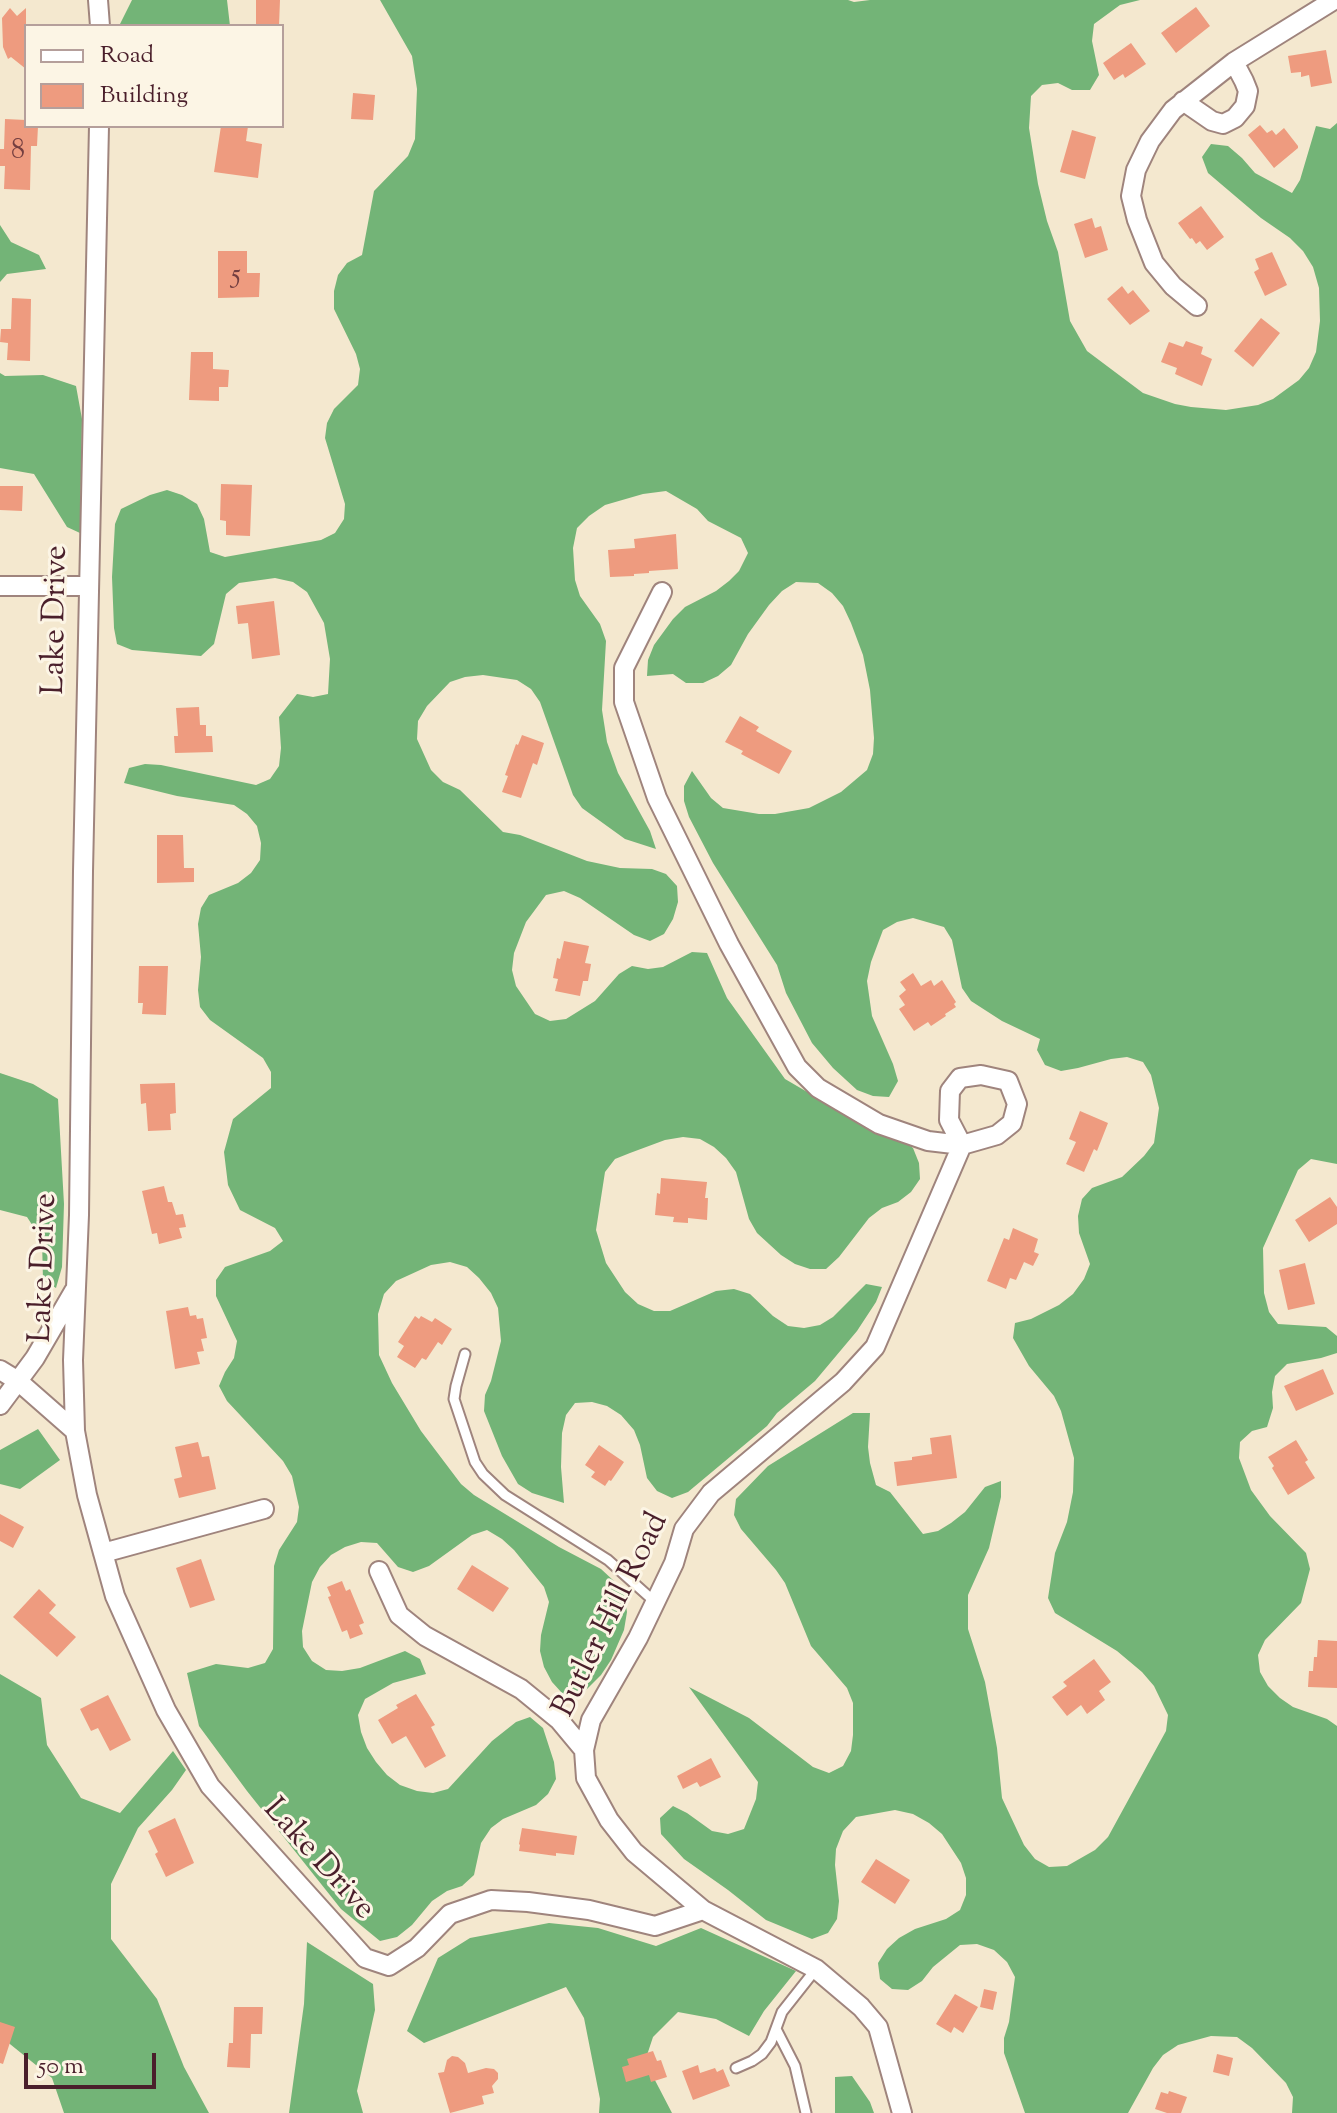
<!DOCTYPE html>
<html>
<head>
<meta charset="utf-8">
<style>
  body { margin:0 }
  #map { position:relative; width:1337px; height:2113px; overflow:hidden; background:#f4e8cf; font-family:"Sorts Mill Goudy",serif }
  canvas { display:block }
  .legend { position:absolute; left:24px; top:24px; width:260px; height:104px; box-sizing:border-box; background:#fcf5e5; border:2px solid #b59f9b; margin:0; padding:10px 14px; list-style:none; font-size:24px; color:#4a1f2b }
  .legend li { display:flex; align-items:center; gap:16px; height:40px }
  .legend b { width:40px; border:2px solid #b59f9b }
  .scale { position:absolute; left:24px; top:2053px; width:132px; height:36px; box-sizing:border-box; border:4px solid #4a1f2b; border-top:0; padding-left:10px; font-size:24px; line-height:28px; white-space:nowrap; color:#4a1f2b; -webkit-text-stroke:6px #fcf5e5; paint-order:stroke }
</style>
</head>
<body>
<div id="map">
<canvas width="1337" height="2113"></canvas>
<ul class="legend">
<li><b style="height:10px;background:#fff"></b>Road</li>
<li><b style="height:22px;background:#ee9b7f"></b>Building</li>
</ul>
<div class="scale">50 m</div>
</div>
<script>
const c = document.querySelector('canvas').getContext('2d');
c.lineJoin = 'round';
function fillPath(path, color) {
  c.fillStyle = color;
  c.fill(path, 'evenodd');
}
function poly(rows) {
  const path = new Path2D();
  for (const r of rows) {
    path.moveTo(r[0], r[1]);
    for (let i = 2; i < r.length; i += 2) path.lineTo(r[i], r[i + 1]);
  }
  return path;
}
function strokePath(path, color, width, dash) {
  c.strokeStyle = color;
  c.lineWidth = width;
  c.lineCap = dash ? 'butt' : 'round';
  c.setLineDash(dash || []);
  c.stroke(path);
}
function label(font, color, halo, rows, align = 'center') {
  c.font = font + ' "Sorts Mill Goudy",serif';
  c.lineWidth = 6;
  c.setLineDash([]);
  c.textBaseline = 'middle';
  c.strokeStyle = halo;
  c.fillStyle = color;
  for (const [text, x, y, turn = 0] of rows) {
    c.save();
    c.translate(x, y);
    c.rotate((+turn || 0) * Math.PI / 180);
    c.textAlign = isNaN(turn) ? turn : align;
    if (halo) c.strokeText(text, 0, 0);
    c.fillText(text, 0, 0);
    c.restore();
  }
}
fillPath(poly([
  [132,0,227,0,230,26,119,26],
  [380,0,848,0,854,2,870,0,1140,0,1120,5,1094,24,1092,41,1099,75,1090,90,1072,90,1058,83,1042,85,1031,96,1029,128,1038,184,1047,221,1058,252,1070,321,1087,351,1143,393,1175,404,1191,407,1226,410,1258,405,1273,399,1299,380,1309,368,1316,352,1320,321,1319,288,1313,267,1303,251,1290,238,1261,218,1208,173,1202,157,1211,144,1228,146,1242,158,1255,173,1292,193,1300,180,1316,126,1330,129,1337,123,1337,1164,1311,1159,1298,1170,1263,1248,1264,1293,1269,1312,1278,1324,1326,1327,1337,1336,1337,1353,1321,1358,1287,1364,1275,1376,1272,1392,1273,1408,1267,1427,1252,1431,1240,1442,1239,1458,1251,1490,1270,1516,1306,1553,1310,1569,1301,1603,1265,1640,1258,1655,1260,1672,1268,1686,1280,1698,1293,1707,1327,1719,1337,1726,1337,2113,1292,2113,1293,2097,1286,2083,1252,2048,1237,2037,1211,2036,1178,2045,1163,2055,1153,2068,1128,2113,1025,2113,1004,2053,1004,2038,1009,2022,1015,1977,1007,1962,994,1950,977,1944,960,1945,933,1967,922,1981,908,1990,892,1989,880,1979,878,1963,887,1949,899,1938,915,1929,946,1919,960,1910,966,1895,966,1878,961,1863,942,1834,929,1823,913,1814,895,1810,856,1817,843,1831,836,1849,835,1865,839,1901,837,1919,828,1933,812,1939,766,1920,728,1890,684,1859,661,1834,660,1818,673,1806,687,1813,712,1831,728,1834,744,1829,756,1799,758,1782,689,1687,749,1718,813,1767,829,1773,843,1766,851,1751,853,1735,853,1703,847,1688,811,1646,785,1583,776,1570,741,1529,734,1515,736,1499,768,1466,853,1413,870,1413,868,1447,870,1463,876,1485,890,1492,923,1534,938,1531,951,1523,965,1512,985,1487,1001,1481,1001,1497,989,1548,968,1595,968,1629,985,1682,997,1748,1002,1798,1024,1845,1035,1859,1049,1867,1067,1866,1095,1850,1108,1837,1166,1731,1168,1715,1154,1686,1142,1672,1117,1651,1055,1613,1048,1598,1055,1553,1067,1522,1073,1492,1074,1458,1061,1411,1054,1396,1029,1366,1013,1338,1015,1323,1031,1319,1059,1305,1073,1294,1084,1279,1090,1264,1079,1233,1078,1216,1082,1199,1092,1188,1122,1177,1144,1156,1154,1143,1159,1108,1151,1075,1143,1062,1127,1057,1111,1059,1078,1068,1061,1071,1045,1065,1037,1050,1040,1039,1002,1021,971,1001,962,988,952,940,944,927,913,918,897,922,883,930,871,962,867,981,872,1016,893,1064,898,1081,889,1097,873,1096,857,1090,833,1068,812,1043,786,993,777,965,713,863,689,817,684,801,684,786,692,771,711,798,723,808,759,814,775,814,809,808,841,792,867,770,873,754,874,738,870,690,863,655,851,623,843,606,832,593,818,583,796,582,782,591,769,605,748,634,731,665,718,676,703,683,686,683,673,674,647,676,648,660,654,645,673,619,685,607,716,591,729,581,739,571,748,553,741,538,708,521,697,509,666,491,643,494,605,505,589,516,577,528,573,548,575,580,580,596,600,624,606,641,602,710,607,742,618,773,650,831,656,849,625,839,582,808,573,795,540,702,531,689,517,680,483,675,465,677,450,682,427,706,418,721,417,739,431,770,443,782,460,790,503,832,520,835,587,861,620,868,652,869,666,874,677,886,678,902,673,919,664,934,650,941,634,935,580,898,564,891,546,895,526,922,514,953,512,970,516,986,535,1014,550,1021,566,1019,595,1001,619,974,632,966,648,969,663,967,692,952,707,953,727,998,785,1079,869,1128,900,1138,913,1148,919,1163,920,1179,911,1192,898,1202,882,1208,869,1218,839,1257,826,1269,810,1269,795,1264,781,1255,757,1233,749,1219,736,1172,726,1158,714,1147,700,1139,683,1137,665,1140,630,1153,615,1159,605,1172,596,1230,606,1263,625,1292,638,1304,654,1311,670,1311,716,1291,734,1289,750,1294,773,1316,788,1326,804,1328,820,1325,833,1317,866,1284,882,1287,876,1302,857,1331,815,1381,777,1413,767,1426,688,1492,672,1498,657,1491,647,1478,640,1445,634,1430,621,1415,607,1406,592,1402,575,1403,566,1415,562,1433,561,1467,564,1503,532,1493,518,1484,502,1456,484,1411,485,1395,491,1381,501,1341,498,1308,491,1293,479,1278,467,1267,450,1262,431,1265,396,1281,384,1294,378,1314,379,1355,392,1383,421,1431,461,1484,474,1495,559,1547,601,1569,614,1581,624,1595,627,1612,624,1630,611,1660,601,1675,576,1700,562,1693,552,1682,544,1667,540,1651,541,1635,549,1602,544,1587,514,1550,502,1539,487,1530,472,1535,429,1566,413,1572,398,1567,377,1543,361,1542,345,1547,331,1555,320,1567,312,1582,302,1631,303,1647,312,1661,326,1670,342,1671,360,1668,405,1651,420,1659,426,1674,393,1683,365,1699,358,1715,361,1732,367,1748,376,1762,387,1775,400,1785,417,1791,433,1793,448,1789,492,1741,516,1722,530,1717,543,1728,554,1762,556,1779,548,1794,536,1805,503,1819,491,1828,481,1843,474,1875,462,1886,447,1891,432,1901,412,1925,397,1937,380,1941,341,1909,247,1791,199,1726,187,1673,216,1664,248,1668,265,1663,273,1649,274,1566,279,1550,297,1522,299,1507,292,1476,283,1461,227,1401,219,1386,225,1372,234,1358,237,1341,216,1296,216,1280,225,1267,270,1251,283,1241,275,1228,240,1210,228,1185,224,1152,233,1119,271,1088,271,1072,263,1058,210,1020,200,1007,198,990,201,957,198,924,201,908,209,895,238,883,251,873,260,860,261,843,257,826,247,814,234,805,177,796,124,783,129,768,145,764,161,765,256,785,270,779,279,766,281,748,279,717,297,694,313,697,328,694,330,659,324,623,307,592,293,582,275,578,239,583,226,594,214,644,201,656,132,650,117,644,114,628,112,577,115,524,121,509,150,495,167,490,182,495,197,504,204,519,210,552,225,557,321,540,335,533,344,519,345,504,325,438,327,423,334,409,358,385,360,369,356,354,334,309,334,291,338,275,347,263,362,255,374,191,408,156,415,139,417,89,412,56],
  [0,225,11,242,39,255,46,269,7,274,0,282],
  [0,373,5,376,43,375,76,386,82,419,80,533,67,527,34,474,0,468],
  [0,1073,33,1084,58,1099,64,1204,62,1267,56,1288,43,1280,42,1240,27,1217,0,1210],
  [38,1429,60,1460,20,1489,0,1484,0,1450],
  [0,1674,41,1698,47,1745,81,1798,120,1813,173,1751,186,1770,172,1790,138,1828,111,1884,111,1939,157,1999,184,2067,209,2113,64,2113,52,2078,0,2036],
  [549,1923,598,1928,656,1946,701,1928,796,1971,764,2011,749,2036,716,2019,678,2012,653,2037,645,2061,672,2113,599,2113,600,2099,584,2018,566,1987,424,2043,407,2031,438,1958,470,1938],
  [307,1942,373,1984,375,2010,357,2091,363,2113,289,2113,304,2004],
  [852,2076,870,2102,874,2113,835,2113,835,2077]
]), '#73b477');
fillPath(poly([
  [256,0,280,0,279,26,256,26],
  [1196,7,1210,26,1176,53,1161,33],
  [10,8,17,16,26,8,26,69,11,57,8,59,3,47,2,18],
  [1131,43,1146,64,1125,78,1123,74,1114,80,1103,63],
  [1326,50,1332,83,1311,87,1309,75,1301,77,1301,72,1291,73,1288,56],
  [353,93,375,95,373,120,351,119],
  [5,119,26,120,26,126,38,126,37,146,31,146,30,190,4,189,5,166,0,166,0,149,4,149],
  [1260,125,1267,133,1272,130,1276,135,1284,128,1298,146,1298,148,1274,168,1248,135],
  [221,126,248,126,246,141,262,144,258,178,214,172],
  [1072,130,1096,137,1085,179,1060,172],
  [1201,206,1224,237,1207,250,1200,241,1196,244,1192,238,1190,239,1178,223],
  [1092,218,1095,228,1101,226,1108,250,1085,258,1074,224],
  [218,251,247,251,247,273,260,273,259,297,218,298],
  [1272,252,1287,285,1265,296,1254,272,1259,269,1255,259],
  [1122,286,1128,294,1133,290,1150,311,1130,325,1107,299],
  [12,298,31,299,30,361,7,360,8,343,0,342,1,329,11,329],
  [1261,318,1280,333,1253,367,1234,351],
  [1186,341,1203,347,1201,354,1212,359,1202,386,1175,374,1177,368,1161,362,1169,342,1183,347],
  [191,352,213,352,213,369,229,370,228,387,219,387,219,401,189,400],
  [221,484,252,485,250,536,226,535,226,521,220,520],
  [0,486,23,486,22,511,0,510],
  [676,534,678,569,649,571,649,573,634,574,634,576,610,577,608,550,635,548,634,539],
  [274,601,280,655,252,659,248,623,238,624,236,606],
  [199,707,200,725,206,725,206,736,212,736,213,752,175,753,174,736,178,736,176,708],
  [740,716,759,727,756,731,792,751,779,774,741,754,743,751,725,742],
  [522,735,544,743,537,765,533,763,521,798,502,792,508,776,505,775,516,744,518,745],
  [157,835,183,835,184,868,194,868,194,882,157,883],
  [564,941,589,946,585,963,591,964,588,981,583,981,580,996,555,991,558,979,553,978,557,958,560,959],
  [139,966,168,966,166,1015,142,1014,143,1003,138,1003],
  [913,973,921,986,931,980,934,986,942,980,956,1002,954,1004,956,1007,945,1014,946,1016,931,1026,928,1022,914,1031,899,1009,905,1005,899,996,906,990,900,982],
  [175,1083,176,1113,170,1114,171,1130,148,1131,146,1103,141,1104,140,1084],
  [1080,1111,1108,1123,1097,1151,1094,1149,1084,1172,1066,1164,1076,1142,1069,1139],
  [661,1178,707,1182,705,1198,708,1198,707,1220,688,1218,688,1223,673,1222,674,1217,655,1215,657,1193,660,1194],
  [164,1186,168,1202,172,1202,176,1215,183,1214,186,1227,179,1228,182,1238,159,1244,157,1233,152,1234,142,1191],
  [1330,1197,1337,1207,1337,1224,1309,1242,1295,1220],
  [1013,1228,1038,1239,1034,1252,1039,1254,1033,1266,1024,1262,1016,1280,1010,1278,1006,1289,987,1281,1004,1238,1009,1240],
  [1305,1263,1315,1304,1288,1310,1279,1270],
  [188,1307,190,1316,196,1315,197,1319,203,1318,207,1338,201,1339,204,1351,197,1352,200,1364,175,1369,166,1311],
  [415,1316,419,1319,421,1316,432,1322,435,1318,452,1329,442,1345,438,1342,426,1360,422,1358,415,1368,397,1357,404,1346,398,1342],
  [1323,1369,1334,1394,1296,1411,1284,1386],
  [951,1435,957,1478,897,1486,894,1462,912,1460,912,1457,932,1454,930,1438],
  [1296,1440,1308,1460,1305,1462,1315,1478,1288,1495,1272,1468,1274,1466,1268,1457],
  [198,1442,202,1457,209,1456,216,1489,179,1498,174,1479,182,1477,175,1447],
  [599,1445,624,1462,611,1481,609,1480,605,1486,591,1477,595,1472,585,1465],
  [0,1514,24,1527,13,1548,0,1541],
  [201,1559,215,1600,190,1608,176,1568],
  [472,1565,509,1588,493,1612,457,1589],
  [342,1581,346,1591,350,1589,364,1623,359,1625,363,1634,350,1639,347,1630,342,1632,328,1597,331,1596,327,1587],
  [39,1589,56,1605,49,1613,76,1637,57,1657,13,1617],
  [1318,1640,1337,1641,1337,1688,1308,1687,1309,1671,1313,1671,1314,1657,1317,1657],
  [1094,1659,1111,1682,1099,1691,1105,1700,1087,1714,1081,1705,1067,1716,1052,1697,1067,1686,1063,1682],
  [416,1694,435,1725,431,1727,446,1756,425,1768,406,1736,392,1744,378,1720,398,1708,396,1705],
  [108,1695,131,1740,110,1751,98,1728,91,1731,80,1709],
  [711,1758,721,1777,700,1787,697,1782,683,1789,677,1776],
  [175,1818,194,1863,166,1877,155,1854,158,1852,148,1831],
  [522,1828,577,1836,574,1855,556,1853,556,1856,519,1851,520,1845,519,1844],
  [876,1859,910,1880,895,1904,861,1882],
  [984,1989,997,1992,993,2010,980,2007],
  [955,1994,978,2007,963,2033,954,2027,951,2033,936,2024],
  [234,2007,263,2007,262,2034,251,2034,250,2068,227,2067,229,2043,233,2043],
  [0,2022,15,2027,3,2064,0,2063],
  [653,2051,657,2061,661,2060,667,2077,651,2082,649,2075,626,2082,622,2067,629,2065,627,2059],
  [1217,2054,1233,2058,1229,2076,1213,2072],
  [452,2056,458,2057,465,2063,468,2073,486,2068,494,2069,498,2073,498,2079,492,2086,494,2093,482,2096,484,2104,450,2113,438,2073,444,2072,447,2060],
  [698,2065,700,2073,715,2068,717,2072,723,2069,730,2086,693,2100,682,2071],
  [1169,2091,1187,2097,1181,2113,1167,2113,1155,2109,1161,2092,1168,2094]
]), '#ee9b7f');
const lane = poly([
  [465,1354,456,1386,454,1399,475,1462,483,1474,505,1495,608,1560,655,1602],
  [776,2029,795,2066,806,2113],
  [736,2068,752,2061,762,2054,771,2042,782,2012,816,1969]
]);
const street = poly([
  [98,0,100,26],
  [1183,101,1212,121,1223,124,1235,118,1245,106,1248,91,1244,81,1234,62],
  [99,126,83,871,79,1215,73,1360,75,1431,87,1495,115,1596,166,1710,210,1786,365,1958,389,1966,417,1948,450,1914,491,1900,528,1902,589,1910,655,1926,703,1910],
  [1197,306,1173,286,1154,263,1137,220,1131,196,1136,170,1150,141,1173,110,1234,62,1334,0],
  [0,586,89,586],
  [662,592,624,668,624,702,657,798,729,944,797,1067,818,1088,879,1124,928,1141,962,1145,875,1347,843,1382,711,1493,684,1529,674,1563,638,1638,591,1720,584,1750,586,1778,609,1820,634,1852,703,1910,816,1969,861,2007,878,2027,902,2113],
  [981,1075,1008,1081,1017,1104,1012,1123,997,1135,962,1145,949,1120,950,1091,960,1078,981,1075],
  [0,1370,18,1381,75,1431],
  [0,1405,35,1358,74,1291],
  [103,1553,264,1509],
  [379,1571,399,1615,425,1636,521,1689,559,1720,584,1750]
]);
strokePath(lane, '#9f847d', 13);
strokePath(street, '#9f847d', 22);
strokePath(lane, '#fff', 9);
strokePath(street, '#fff', 18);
label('28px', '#733e40', null, [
  ["8",18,153],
  ["5",236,277]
]);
label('32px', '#4a1f2b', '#fcf5e5', [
  ["Lake Drive",58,620,-89],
  ["Lake Drive",46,1268,-88],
  ["Butler Hill Road",613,1616,-64],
  ["Lake Drive",317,1861,48]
]);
</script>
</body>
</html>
